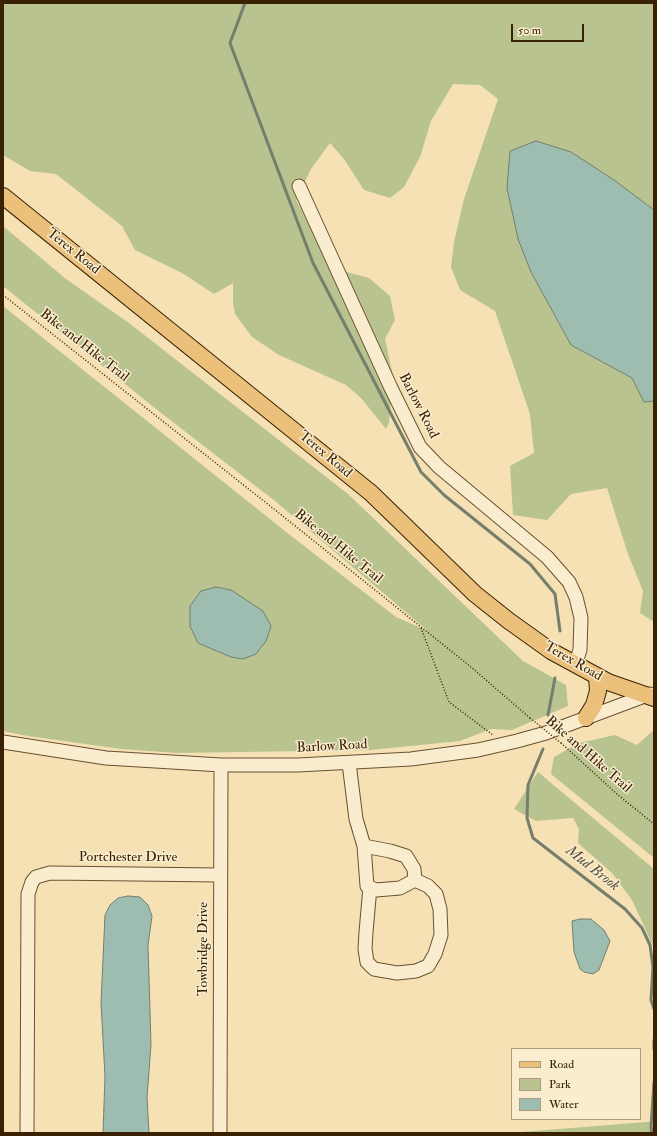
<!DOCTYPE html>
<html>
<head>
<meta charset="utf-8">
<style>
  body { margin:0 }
  #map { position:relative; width:657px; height:1136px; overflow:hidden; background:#f6e1b5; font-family:"IM FELL Double Pica",serif }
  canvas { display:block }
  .frame { position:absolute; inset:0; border:4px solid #3a2104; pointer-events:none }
  .legend { position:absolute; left:511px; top:1048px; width:130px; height:72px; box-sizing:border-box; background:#f9eccf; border:1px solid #ad9b7e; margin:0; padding:5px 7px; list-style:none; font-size:12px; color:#3a2104 }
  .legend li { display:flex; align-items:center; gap:8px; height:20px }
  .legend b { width:20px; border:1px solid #ad9b7e }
  .scale { position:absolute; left:511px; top:24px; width:73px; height:18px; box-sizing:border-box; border:2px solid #3a2104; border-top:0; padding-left:5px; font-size:12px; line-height:14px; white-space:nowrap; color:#3a2104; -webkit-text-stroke:3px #f9eccf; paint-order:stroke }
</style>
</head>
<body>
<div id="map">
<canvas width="657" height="1136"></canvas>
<div class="frame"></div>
<ul class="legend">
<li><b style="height:5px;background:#ebc07a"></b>Road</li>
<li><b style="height:11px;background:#b8c390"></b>Park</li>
<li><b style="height:11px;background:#9dbdb1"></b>Water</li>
</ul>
<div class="scale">50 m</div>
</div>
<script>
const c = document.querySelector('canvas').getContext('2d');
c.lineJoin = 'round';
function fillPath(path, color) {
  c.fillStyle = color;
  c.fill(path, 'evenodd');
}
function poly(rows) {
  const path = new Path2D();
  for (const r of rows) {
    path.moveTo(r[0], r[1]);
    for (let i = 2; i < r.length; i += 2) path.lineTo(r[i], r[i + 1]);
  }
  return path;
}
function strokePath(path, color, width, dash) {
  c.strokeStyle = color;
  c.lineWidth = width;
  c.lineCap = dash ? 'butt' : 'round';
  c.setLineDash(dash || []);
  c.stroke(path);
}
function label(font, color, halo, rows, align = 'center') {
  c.font = font + ' "IM FELL Double Pica",serif';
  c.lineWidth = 3;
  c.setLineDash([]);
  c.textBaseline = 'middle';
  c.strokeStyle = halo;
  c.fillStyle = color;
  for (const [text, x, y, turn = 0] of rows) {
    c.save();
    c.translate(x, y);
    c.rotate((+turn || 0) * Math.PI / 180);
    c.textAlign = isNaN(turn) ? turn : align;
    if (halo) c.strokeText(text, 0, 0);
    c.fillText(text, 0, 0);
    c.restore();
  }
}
fillPath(poly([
  [3,3,654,3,654,210,645,203,531,272,571,345,632,378,644,402,654,401,654,622,640,613,643,591,628,554,607,488,571,494,547,520,513,515,510,466,534,453,530,414,495,311,460,290,451,267,454,242,464,199,498,99,480,85,453,84,431,121,420,157,404,187,390,198,364,190,344,159,330,143,311,169,296,200,332,268,369,278,390,296,395,320,385,339,393,376,389,423,386,429,361,398,346,385,279,355,252,337,235,314,233,304,233,283,214,294,182,273,135,250,122,226,56,174,30,171,3,155],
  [3,226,66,279,129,323,348,494,523,661,566,685,568,706,512,730,491,729,460,741,371,750,177,753,121,749,28,736,3,731,3,306,290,535,396,617,428,631,275,501,156,409,3,286],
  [654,730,654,858,551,774,554,757,579,743,615,735,637,745],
  [538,772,654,869,654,948,632,900,612,873,578,843,579,829,573,818,536,821,514,809],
  [647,1122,654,1122,654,1133,508,1133]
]), '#b8c390');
const water = poly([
  [536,141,571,152,614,180,654,210,654,401,644,402,632,378,571,345,531,272,518,239,507,188,510,151,536,141],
  [216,587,231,590,263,611,271,626,266,641,256,654,243,659,231,657,198,643,190,626,190,606,201,591,216,587],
  [128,896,140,897,148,905,152,916,148,945,151,1044,147,1098,149,1133,103,1133,105,1076,101,1003,105,915,110,905,118,898,128,896],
  [580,919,591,919,604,930,610,941,599,970,593,974,584,972,580,969,574,952,572,921,580,919]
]);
fillPath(water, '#9dbdb1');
strokePath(water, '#757f6c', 1);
strokePath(poly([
  [245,3,230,43,313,263,421,472,444,495,530,564,555,594,560,631],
  [548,715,555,678],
  [543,749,528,785,527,818,533,838,625,909,642,928,650,945,653,967,651,1000,654,1009],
  [654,1040,654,1049],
  [652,1133,651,1127,654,1082]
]), '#757f6c', 3);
const minor = poly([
  [299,186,391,388,420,447,439,467,547,557,569,582,576,597,581,618,580,650,575,665],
  [3,742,106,758,221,765,298,765,411,759,478,750,517,741,546,733,650,694],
  [349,763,356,819,364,846,367,886,376,890,400,888,415,880,414,869,406,856,390,851,364,846],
  [370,887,366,932,365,949,367,962,374,969,397,973,416,971,428,966,435,954,441,935,440,909,436,894,428,886,415,880],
  [27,1133,28,894,32,882,36,877,50,873,219,875],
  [220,1133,221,765]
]);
const major = poly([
  [3,196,371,493,475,594,509,621,551,651,608,682,654,698],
  [586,718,594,705,598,691,597,677]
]);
strokePath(minor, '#695130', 15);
strokePath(major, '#3a2104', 18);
strokePath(poly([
  [3,295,279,513,471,667,530,718],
  [421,628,449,702,493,735],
  [561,743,618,795,654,824]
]), '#3a2104', 1.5, [1, 2]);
strokePath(minor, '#f9eccf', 13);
strokePath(major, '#ebc07a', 16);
strokePath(poly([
  [530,718,561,743]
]), '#3a2104', 1.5, [1, 2]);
label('14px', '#3a2104', '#f9eccf', [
  ["Terex Road",73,252,39],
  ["Bike and Hike Trail",84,346,38],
  ["Barlow Road",418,406,63],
  ["Terex Road",325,455,40],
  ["Bike and Hike Trail",338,547,39],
  ["Terex Road",573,662,30],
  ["Barlow Road",332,747,-3],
  ["Bike and Hike Trail",588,755,41],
  ["Portchester Drive",128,858],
  ["Towbridge Drive",204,949,-90]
]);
label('italic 15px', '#585038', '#f9eccf', [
  ["Mud Brook",592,869,38]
]);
</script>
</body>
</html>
